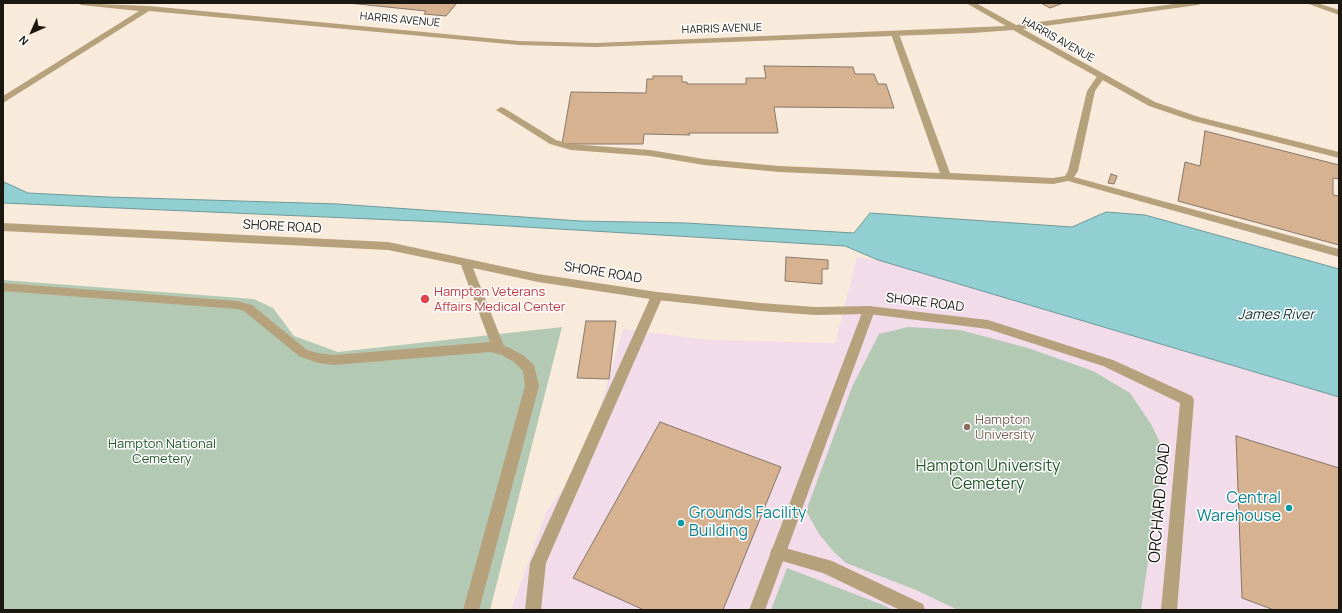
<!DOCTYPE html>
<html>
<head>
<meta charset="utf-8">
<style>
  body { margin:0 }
  #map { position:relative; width:1342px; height:613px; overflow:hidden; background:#f9ebdb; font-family:Manrope,sans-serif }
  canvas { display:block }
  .frame { position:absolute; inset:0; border:4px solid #1b1711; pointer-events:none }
  .north { position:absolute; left:12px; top:12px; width:40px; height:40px; -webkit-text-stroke:3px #fff; paint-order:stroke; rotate:225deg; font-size:11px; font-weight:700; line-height:16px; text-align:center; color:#1b1711 }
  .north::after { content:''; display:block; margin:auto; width:14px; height:18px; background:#1b1711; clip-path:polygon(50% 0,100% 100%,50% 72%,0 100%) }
</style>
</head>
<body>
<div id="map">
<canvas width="1342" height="613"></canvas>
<div class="frame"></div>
<div class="north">N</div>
</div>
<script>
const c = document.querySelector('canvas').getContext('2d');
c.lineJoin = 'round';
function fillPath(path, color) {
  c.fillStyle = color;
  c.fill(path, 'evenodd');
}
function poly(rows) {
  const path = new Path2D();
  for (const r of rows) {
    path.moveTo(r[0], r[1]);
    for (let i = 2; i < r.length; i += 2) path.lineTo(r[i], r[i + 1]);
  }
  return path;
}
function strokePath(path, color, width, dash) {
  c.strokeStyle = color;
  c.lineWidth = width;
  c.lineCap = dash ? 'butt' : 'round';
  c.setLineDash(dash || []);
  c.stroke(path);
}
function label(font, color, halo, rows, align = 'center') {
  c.font = font + ' Manrope,sans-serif';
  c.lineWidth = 3;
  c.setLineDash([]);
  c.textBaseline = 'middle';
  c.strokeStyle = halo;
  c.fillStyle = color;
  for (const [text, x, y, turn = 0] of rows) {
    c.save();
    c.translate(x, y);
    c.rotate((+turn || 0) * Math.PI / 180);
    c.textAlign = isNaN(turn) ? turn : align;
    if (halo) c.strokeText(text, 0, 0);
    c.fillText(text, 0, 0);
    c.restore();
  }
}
fillPath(poly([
  [857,257,878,260,1339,397,1339,610,511,610,546,512,586,457,623,329,710,340,835,343]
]), '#f2dcea');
fillPath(poly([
  [3,280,254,299,273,308,294,336,338,352,562,327,490,610,3,610],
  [908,327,960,330,1028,348,1093,371,1130,393,1151,424,1164,451,1141,610,958,610,916,590,846,563,834,552,819,534,806,511,852,387,879,334],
  [787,568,883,605,893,610,771,610]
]), '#b3c9b4');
const water = poly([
  [4,182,28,193,108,197,338,204,580,221,686,223,854,233,870,213,1072,227,1106,212,1145,215,1339,269,1339,397,878,260,845,246,441,222,3,203,4,182]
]);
fillPath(water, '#91cfd2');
strokePath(water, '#6e9898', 1);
const building = poly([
  [348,3,457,3,446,16,424,14,426,11,348,3],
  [1041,3,1063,3,1050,8,1041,3],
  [764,66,853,67,855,74,874,74,878,84,886,84,894,108,774,107,778,133,689,133,690,135,644,134,643,144,562,144,571,92,646,93,647,79,653,79,653,76,682,76,682,82,687,82,687,84,746,84,746,78,766,78,764,66],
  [1205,131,1339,165,1339,179,1333,178,1333,195,1339,196,1339,245,1178,201,1185,162,1200,166,1205,131],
  [1111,174,1117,176,1114,184,1108,183,1111,174],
  [786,257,828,260,828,269,822,269,822,284,785,281,786,257],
  [586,321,616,321,609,379,577,378,586,321],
  [660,422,781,467,723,610,644,610,573,578,660,422],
  [1236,436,1339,468,1339,610,1274,610,1242,598,1236,436]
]);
fillPath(building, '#d7b290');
strokePath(building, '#85776a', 1);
fillPath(poly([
  [892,32,898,32,899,34,950,173,1053,178,1065,176,1068,171,1087,91,1098,75,1101,74,1105,77,1095,91,1078,171,1074,177,1339,249,1339,257,1068,181,1053,184,779,172,704,165,650,156,571,150,550,144,496,110,501,107,504,108,556,140,571,144,650,150,704,159,779,166,940,173,891,34,892,32],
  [657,292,661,293,663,296,546,563,541,610,525,610,530,563,651,296,653,293,657,292],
  [869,306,873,307,875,310,765,610,749,610,863,310,865,307,869,306]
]), '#b6a17d');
fillPath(poly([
  [77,3,149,6,519,41,595,43,1006,26,966,3,976,3,1016,25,1181,3,1202,3,1198,5,1023,29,1155,102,1199,117,1339,152,1339,158,1193,121,1149,106,1013,30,973,33,595,47,519,45,149,11,3,103,3,96,139,11,81,5,77,3],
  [1306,3,1317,3,1339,10,1339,15,1306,3],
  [3,223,388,242,538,274,657,292,760,303,816,307,869,306,988,320,1113,360,1192,396,1194,400,1177,610,1161,610,1180,403,1103,366,988,329,869,314,816,315,760,311,657,300,538,282,473,268,504,346,510,348,524,356,534,365,539,386,479,610,463,610,525,386,523,371,514,362,502,355,491,352,334,365,318,363,299,356,244,311,237,309,3,291,3,283,237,301,252,305,307,350,318,353,334,355,490,342,461,265,388,250,3,231,3,223],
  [778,546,832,561,923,604,925,610,900,610,823,573,772,558,770,553,772,548,778,546]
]), '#b6a17d');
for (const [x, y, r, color] of [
  [425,299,5,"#e0444e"],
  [967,427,4,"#8d6e63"],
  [1289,508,4,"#0f9aa8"],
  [681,523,4,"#0f9aa8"]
]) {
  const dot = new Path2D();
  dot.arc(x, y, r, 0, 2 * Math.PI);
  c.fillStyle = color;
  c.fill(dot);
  strokePath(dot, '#fff', 1.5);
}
label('11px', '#1b1711', '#fff', [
  ["HARRIS AVENUE",400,20,5],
  ["HARRIS AVENUE",722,29,-2],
  ["HARRIS AVENUE",1058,40,29]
]);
label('13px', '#1b1711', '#fff', [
  ["SHORE ROAD",282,227,3],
  ["SHORE ROAD",603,273,9],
  ["SHORE ROAD",925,303,7]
]);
label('13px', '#be3a42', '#fff', [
  ["Hampton Veterans",434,292],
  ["Affairs Medical Center",434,307]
], 'left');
label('13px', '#785e54', '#fff', [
  ["Hampton",975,420],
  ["University",975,435]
], 'left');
label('13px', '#22572a', '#fff', [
  ["Hampton National",162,444],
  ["Cemetery",162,459]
]);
label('italic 14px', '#0f2f31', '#fff', [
  ["James River",1276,315]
]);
label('16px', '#22572a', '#fff', [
  ["Hampton University",988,467],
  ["Cemetery",988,485]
]);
label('16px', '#0d838f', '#fff', [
  ["Central",1281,499],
  ["Warehouse",1281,517],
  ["Grounds Facility",689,514,"left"],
  ["Building",689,532,"left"]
], 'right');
label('16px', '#1b1711', '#fff', [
  ["ORCHARD ROAD",1160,503,-85]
]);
</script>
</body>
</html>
